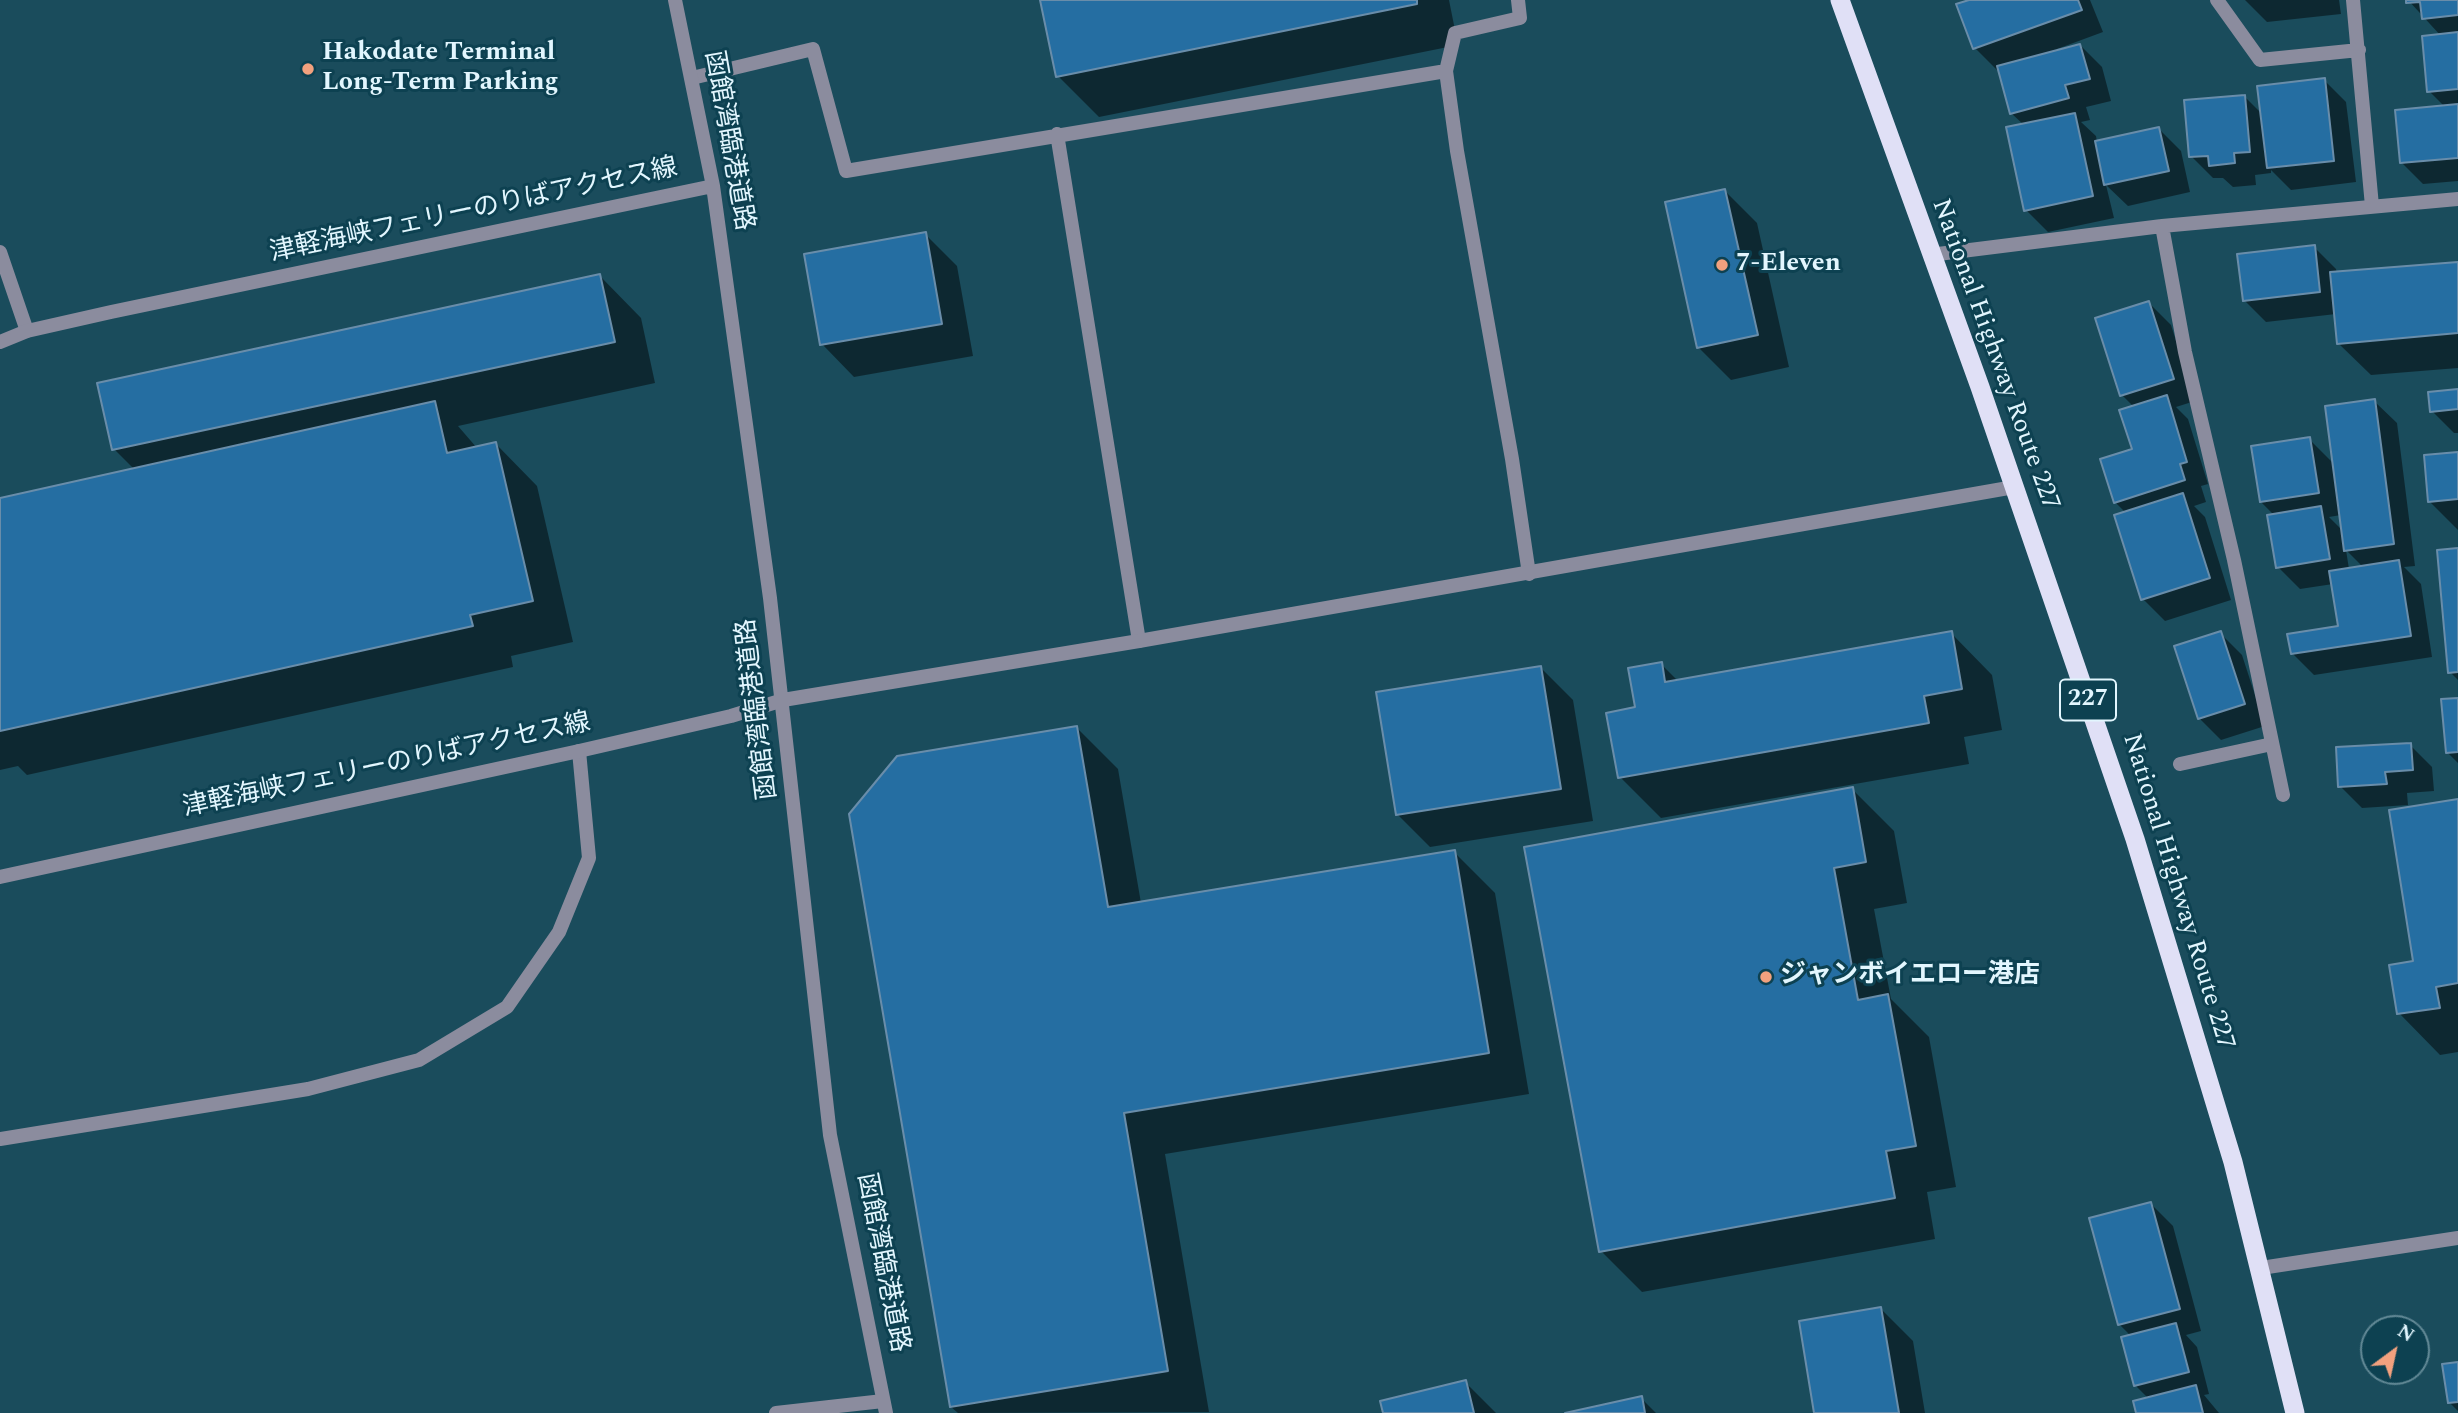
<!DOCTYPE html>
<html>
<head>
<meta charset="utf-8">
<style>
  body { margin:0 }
  #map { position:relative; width:2458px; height:1413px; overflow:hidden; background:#1a4c5c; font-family:Spectral,serif }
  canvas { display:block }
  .north { position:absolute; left:2360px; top:1315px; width:70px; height:70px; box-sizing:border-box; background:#0d4151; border:2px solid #628996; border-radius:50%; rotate:33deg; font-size:19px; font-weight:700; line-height:28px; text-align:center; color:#e2f6fe }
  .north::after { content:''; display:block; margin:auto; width:24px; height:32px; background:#f2a17e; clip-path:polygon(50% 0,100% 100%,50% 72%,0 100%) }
</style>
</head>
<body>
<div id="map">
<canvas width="2458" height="1413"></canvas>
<div class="north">N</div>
</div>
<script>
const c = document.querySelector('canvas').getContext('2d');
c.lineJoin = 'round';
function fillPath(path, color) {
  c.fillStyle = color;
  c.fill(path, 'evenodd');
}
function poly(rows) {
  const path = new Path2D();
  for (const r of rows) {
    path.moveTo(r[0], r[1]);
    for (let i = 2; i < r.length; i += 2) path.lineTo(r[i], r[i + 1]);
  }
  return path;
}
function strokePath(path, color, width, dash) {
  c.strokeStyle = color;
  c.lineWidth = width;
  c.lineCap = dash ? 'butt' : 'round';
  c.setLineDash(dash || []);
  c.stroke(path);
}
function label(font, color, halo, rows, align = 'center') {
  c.font = font + ' Spectral,"Noto Sans JP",serif';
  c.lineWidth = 6;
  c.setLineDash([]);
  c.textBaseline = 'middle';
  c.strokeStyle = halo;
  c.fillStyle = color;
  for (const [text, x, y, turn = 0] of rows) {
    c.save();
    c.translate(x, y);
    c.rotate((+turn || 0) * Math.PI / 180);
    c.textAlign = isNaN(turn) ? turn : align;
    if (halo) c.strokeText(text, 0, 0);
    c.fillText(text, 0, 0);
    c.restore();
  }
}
fillPath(poly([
  [1042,0,1449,0,1458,45,1099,117,1058,76],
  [1974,0,2090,0,2103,32,2057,49,2058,51,2080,45,2102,67,2111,101,2086,107,2090,120,2081,122,2096,136,2097,142,2159,129,2181,151,2190,192,2128,206,2106,185,2114,218,2048,232,2026,210,2024,125,2011,113,2000,69,1997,70,1975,48],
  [2245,0,2339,0,2341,14,2267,22],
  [2408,0,2458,0,2458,181,2423,184,2401,162,2445,107,2429,91,2441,36],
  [2324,80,2346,102,2356,182,2291,190,2271,170,2271,173,2255,175,2256,185,2233,187,2223,178,2213,178,2191,156,2244,96,2262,114],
  [1725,191,1757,223,1789,367,1731,380,1699,348,1667,203],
  [925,234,957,266,973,356,854,377,822,344],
  [2314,247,2336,269,2337,274,2458,263,2458,368,2371,375,2338,343,2336,314,2266,322,2244,300],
  [600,276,641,318,655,383,458,426,477,448,496,444,537,486,573,642,511,656,513,667,27,775,18,766,0,770,0,500,135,470,114,449],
  [2149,303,2171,325,2195,401,2176,407,2188,419,2208,484,2201,486,2206,502,2194,506,2205,517,2231,600,2165,621,2143,599,2126,513,2115,502,2134,450,2134,407,2122,395],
  [2458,391,2458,433,2454,433,2432,411],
  [2374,401,2397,423,2415,566,2404,567,2421,584,2432,657,2314,675,2292,653,2340,628,2333,584,2300,589,2278,567,2275,516,2261,502,2309,439,2334,464],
  [2341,515,2343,531,2329,517],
  [2346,550,2363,567,2349,569],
  [2458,454,2458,530,2429,501],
  [2458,550,2458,680,2450,672],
  [1951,633,1992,675,2002,730,1964,737,1969,764,1661,818,1620,777,1661,664,1679,682],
  [2220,633,2242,655,2265,726,2221,740,2199,718],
  [1541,668,1573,700,1593,821,1430,847,1397,814],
  [2458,699,2458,763,2447,752],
  [1077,728,1118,769,1141,903,1454,852,1495,893,1529,1094,1165,1154,1209,1412,958,1413,951,1407],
  [2410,745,2432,767,2434,791,2407,793,2408,805,2362,808,2340,786],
  [1852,789,1894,831,1907,903,1874,909,1891,999,1929,1037,1956,1187,1927,1192,1935,1239,1642,1292,1601,1251],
  [2458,801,2458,1052,2440,1055,2399,1013],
  [2151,1204,2173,1226,2201,1331,2186,1335,2197,1347,2209,1394,2204,1395,2219,1413,2138,1413,2149,1399,2136,1386,2124,1338,2131,1336,2119,1324],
  [1881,1309,1913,1341,1925,1413,1816,1413],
  [2458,1364,2458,1411,2449,1402],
  [1465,1382,1496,1413,1385,1413],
  [1641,1398,1656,1413,1573,1413]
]), '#0007');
const building = poly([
  [1040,0,1417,0,1417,4,1056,77,1040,0],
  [1969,0,2078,0,2082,10,1973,49,1956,4,1969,0],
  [2406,0,2458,0,2458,15,2422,19,2420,2,2406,3,2406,0],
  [2458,32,2458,89,2427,92,2422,36,2458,32],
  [2080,44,2090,79,2065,85,2069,98,2010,114,1997,66,2080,44],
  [2325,78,2334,161,2267,168,2257,86,2325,78],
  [2245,95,2250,152,2234,153,2235,163,2209,166,2208,156,2189,157,2184,100,2245,95],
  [2458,104,2458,158,2400,163,2395,110,2458,104],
  [2075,113,2093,196,2024,211,2006,127,2075,113],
  [2159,127,2169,171,2104,185,2095,141,2159,127],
  [1725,189,1758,335,1697,348,1665,202,1725,189],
  [926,232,942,324,820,345,804,254,926,232],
  [2315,245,2320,292,2243,301,2237,254,2315,245],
  [2458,262,2458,333,2337,344,2330,272,2458,262],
  [600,274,615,342,112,450,97,383,600,274],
  [2149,301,2174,379,2120,396,2095,318,2149,301],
  [2458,389,2458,409,2430,412,2428,392,2458,389],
  [2167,395,2187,462,2180,464,2185,480,2114,503,2100,459,2132,449,2119,410,2167,395],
  [2375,399,2394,544,2344,551,2325,406,2375,399],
  [435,401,447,453,496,442,533,601,470,615,473,626,0,731,0,498,435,401],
  [2310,437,2319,493,2260,502,2251,446,2310,437],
  [2458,452,2458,499,2428,502,2424,455,2458,452],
  [2183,493,2210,578,2141,600,2114,515,2183,493],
  [2321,506,2330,559,2276,568,2267,515,2321,506],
  [2458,548,2458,672,2448,673,2437,550,2458,548],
  [2399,560,2411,636,2291,654,2287,634,2338,626,2329,571,2399,560],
  [1952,631,1962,689,1924,696,1929,723,1618,778,1606,713,1635,707,1628,668,1662,662,1665,682,1952,631],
  [2221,631,2245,704,2198,719,2174,646,2221,631],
  [1541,666,1561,789,1396,815,1376,692,1541,666],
  [2458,698,2458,752,2446,753,2441,699,2458,698],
  [1077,726,1108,907,1455,850,1489,1053,1124,1113,1168,1371,950,1407,849,814,897,756,1077,726],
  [2411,743,2413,770,2385,772,2387,784,2338,787,2336,747,2411,743],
  [1853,787,1866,862,1834,868,1858,1000,1888,994,1916,1146,1886,1151,1895,1198,1599,1252,1524,847,1853,787],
  [2458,799,2458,983,2436,987,2440,1008,2397,1014,2389,965,2413,961,2389,810,2458,799],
  [2151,1202,2180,1309,2118,1325,2089,1218,2151,1202],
  [1881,1307,1899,1413,1814,1413,1799,1321,1881,1307],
  [2176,1323,2189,1372,2134,1386,2121,1337,2176,1323],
  [2458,1362,2458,1402,2448,1403,2442,1364,2458,1362],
  [1466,1380,1474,1413,1383,1413,1380,1401,1466,1380],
  [2196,1385,2203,1413,2136,1413,2133,1401,2196,1385],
  [1642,1396,1645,1413,1565,1413,1642,1396]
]);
fillPath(building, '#256ea2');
strokePath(building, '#698daa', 2);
strokePath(poly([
  [1446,71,1455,33,1520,18,1518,0],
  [692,78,813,49,846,171,1446,71,1457,151,1512,459,1529,574],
  [1057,134,1139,641]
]), '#8b8c9e', 14);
strokePath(poly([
  [2217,0,2260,60,2359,50],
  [2353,0,2372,206],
  [2162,226,2185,352,2234,560,2283,795],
  [0,252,27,331],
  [1930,255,2162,226,2458,199],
  [2180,764,2272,744],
  [0,1139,308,1089,419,1060,507,1007,559,932,589,858,579,751],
  [776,1413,883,1401]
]), '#8b8c9e', 14);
strokePath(poly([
  [675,0,713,186,770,598,830,1135,886,1413],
  [0,342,27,331,111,312,713,186],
  [0,877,579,751,731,716,783,700,1139,641,2014,487],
  [2261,1268,2458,1238]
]), '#8b8c9e', 14);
strokePath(poly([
  [1840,0,1980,387,2135,839,2233,1162,2295,1413]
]), '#e0e0f6', 19);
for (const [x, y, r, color] of [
  [308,69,7,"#f2a17e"],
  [1722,265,7,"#f2a17e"],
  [1766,977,7,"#f2a17e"]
]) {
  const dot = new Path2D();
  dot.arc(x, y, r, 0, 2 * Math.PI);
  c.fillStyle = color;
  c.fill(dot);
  strokePath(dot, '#0d4151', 2.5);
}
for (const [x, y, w] of [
  [2088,700,56]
]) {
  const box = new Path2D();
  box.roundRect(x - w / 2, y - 20.5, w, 41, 5);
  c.fillStyle = '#0d4151';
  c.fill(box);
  strokePath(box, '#e2f6fe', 2);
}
label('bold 24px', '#e2f6fe', null, [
  ["227",2088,700]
]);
label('bold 26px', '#e2f6fe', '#0d4151', [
  ["Hakodate Terminal",322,54],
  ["Long-Term Parking",322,84],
  ["7-Eleven",1736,265],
  ["ジャンボイエロー港店",1780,977]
], 'left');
label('26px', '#e2f6fe', '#0d4151', [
  ["函館湾臨港道路",727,141,80],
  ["津軽海峡フェリーのりばアクセス線",474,212,-12],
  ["National Highway Route 227",1994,355,70],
  ["函館湾臨港道路",759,709,-97],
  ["津軽海峡フェリーのりばアクセス線",387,767,-12],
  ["National Highway Route 227",2177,892,73],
  ["函館湾臨港道路",881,1263,79]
]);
</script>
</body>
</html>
